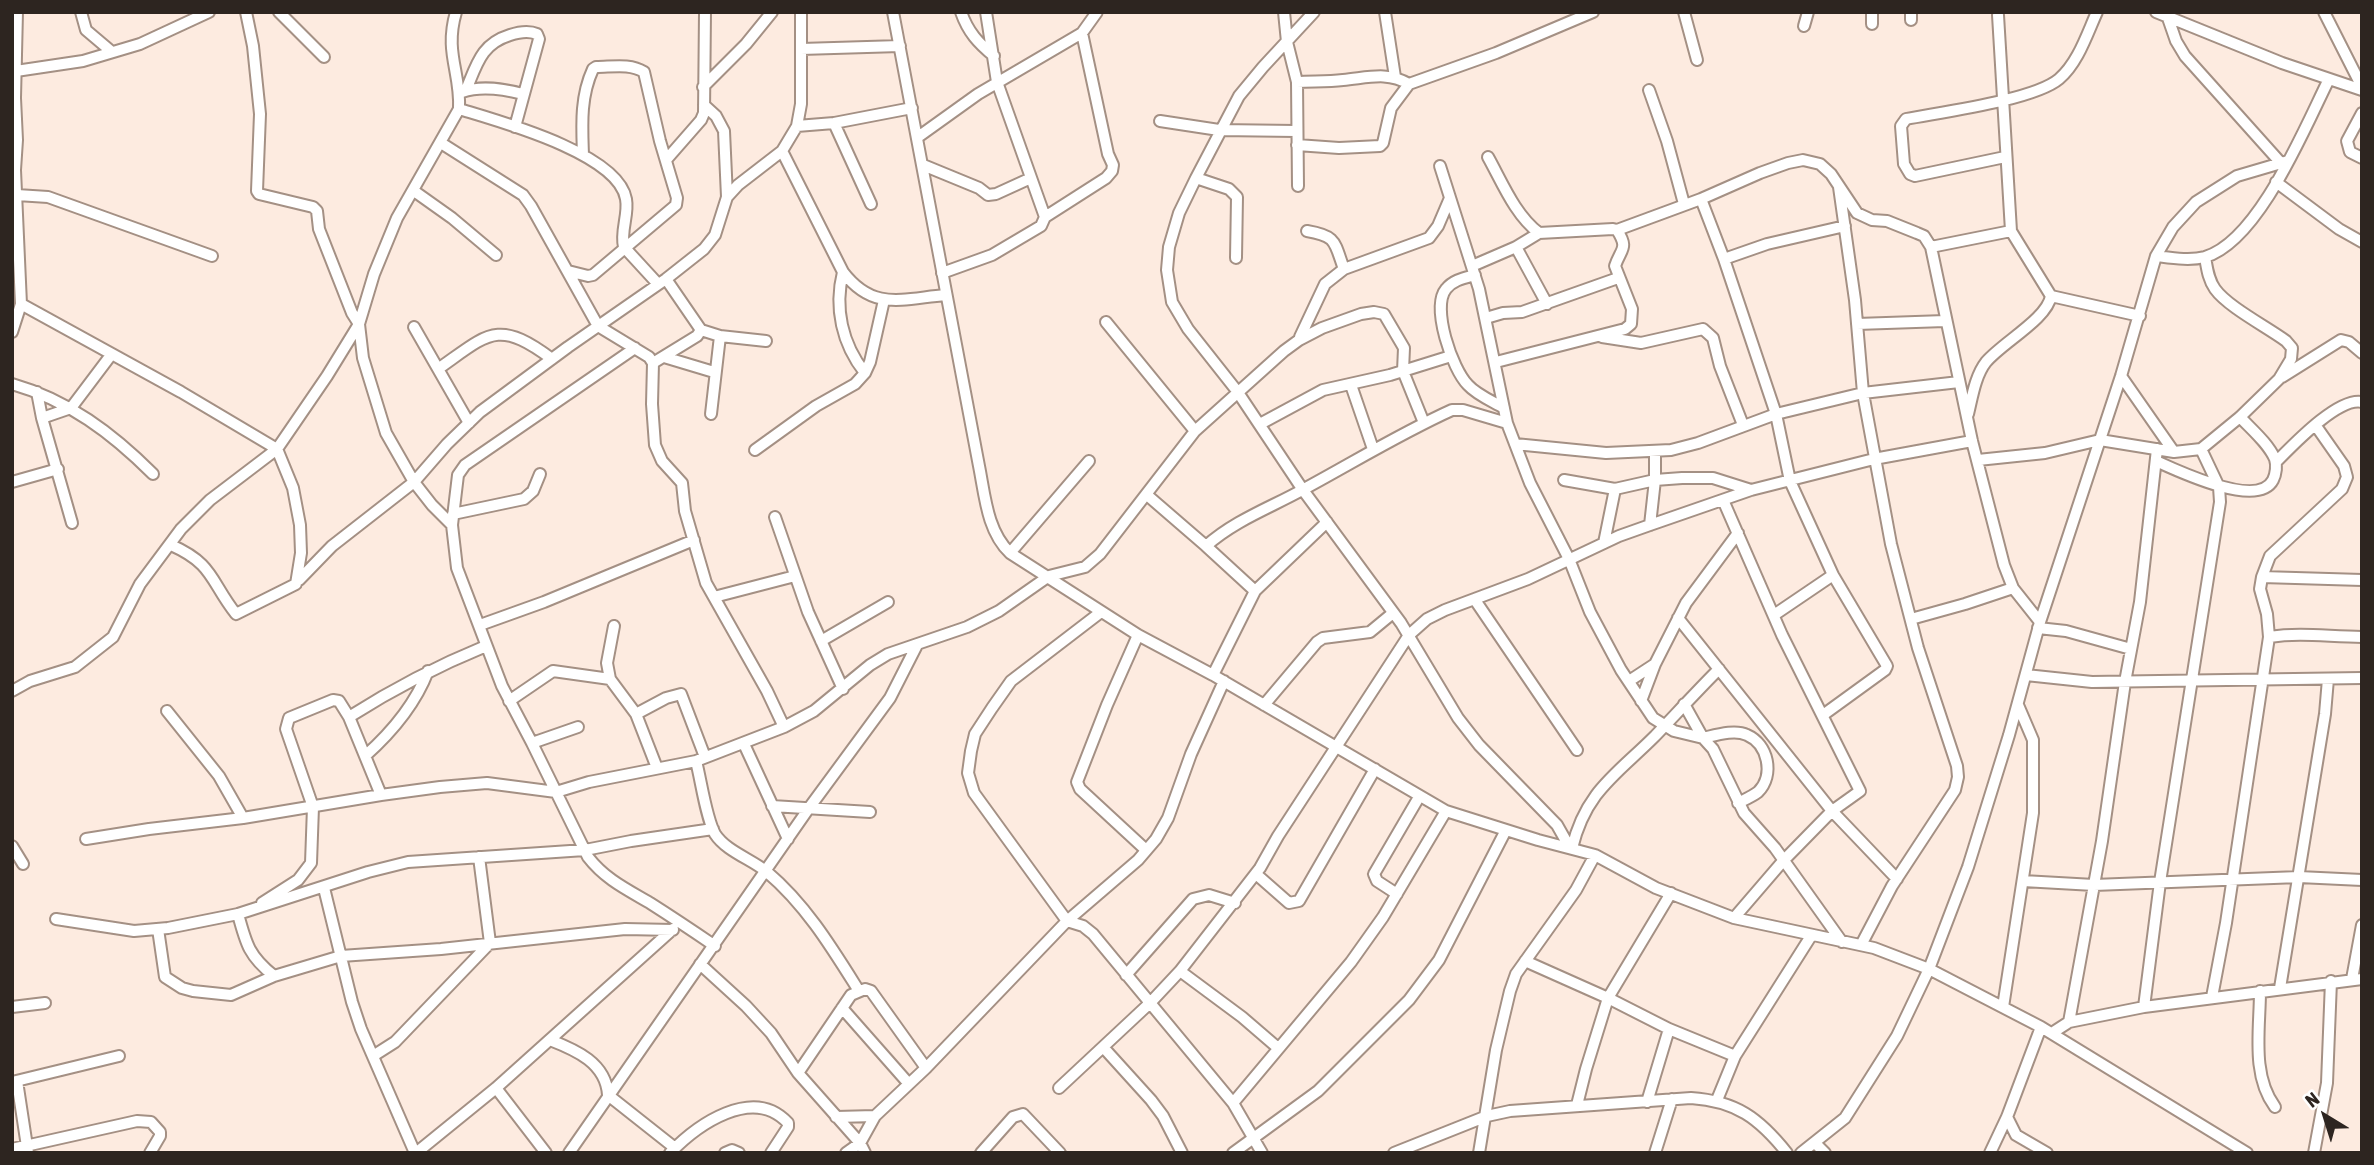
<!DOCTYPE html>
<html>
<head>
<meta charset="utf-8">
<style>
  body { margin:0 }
  #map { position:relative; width:2374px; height:1165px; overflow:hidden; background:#fdebe0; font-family:"Asap Condensed",sans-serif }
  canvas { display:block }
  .frame { position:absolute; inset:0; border:14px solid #2d2520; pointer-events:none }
  .north { position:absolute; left:2290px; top:1081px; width:70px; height:70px; -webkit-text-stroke:5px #fff; paint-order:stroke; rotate:322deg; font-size:19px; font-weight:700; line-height:28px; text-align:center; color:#2d2520 }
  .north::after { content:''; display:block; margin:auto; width:24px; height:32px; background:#2d2520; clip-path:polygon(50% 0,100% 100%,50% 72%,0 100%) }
</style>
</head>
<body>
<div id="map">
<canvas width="2374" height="1165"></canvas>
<div class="frame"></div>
<div class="north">N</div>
</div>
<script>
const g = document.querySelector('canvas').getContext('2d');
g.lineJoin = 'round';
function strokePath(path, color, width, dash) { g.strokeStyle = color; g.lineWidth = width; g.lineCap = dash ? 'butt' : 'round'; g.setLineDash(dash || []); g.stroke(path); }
const minor = new Path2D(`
  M81,12L86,30L112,52
  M246,12L253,46L260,114L257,191L259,194L313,207L317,211L319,229L352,313L359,324L363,358L386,433L414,482L432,505L452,525L457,568L502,686L532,743L588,857C605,879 626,889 650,903C672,917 693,931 715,946
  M279,12L324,57
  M893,12L979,466C985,496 987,531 1010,553L1138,635L1213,675L1446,811L1538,840L1595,855L1656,888L1734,918L1874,948L1929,969L2041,1027L2247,1153
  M961,12C968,32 978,43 994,56
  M986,12L997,82L1045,217
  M1284,12L1287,42L1297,82L1298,186
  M1314,12L1263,67L1239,96L1196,178L1179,213L1169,247L1167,270L1172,302L1188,329L1237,391L1303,490L1401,623L1458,718L1479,745L1557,825L1570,848
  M1385,12L1395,77
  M1684,12L1697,60
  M1911,12V20
  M2156,12L2282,63L2362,90
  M2324,12L2362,87
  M1998,15L2011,231
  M2168,18L2176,41L2185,56L2280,162
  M1872,24V12
  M1804,26L1808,12
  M801,49L900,46
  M16,71L83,61L140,44L209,12
  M1297,82C1312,81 1327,82 1343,80C1367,78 1387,71 1409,84
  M703,87L746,44L772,12
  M466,90C477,64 481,44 510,35C519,32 528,30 537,34L539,39L515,127
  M1649,90L1667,141L1684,204
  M462,92C482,85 504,89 523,94
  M704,105L716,116L724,131L727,197
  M459,109C498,121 618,153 626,199C629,215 620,231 624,247L658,284
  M2362,113L2347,141L2350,152L2362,158
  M1160,121L1219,130L1296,131
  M834,123L871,204
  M797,126L834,123L912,108
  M918,137L978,94L1082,33L1097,12
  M441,143L523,195L531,206L598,326L649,357L653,363L652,404L655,445L662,461L682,483L685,511L706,583L767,691L784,727
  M1297,145L1339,148L1380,146L1383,143L1391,108L1409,84L1496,53L1593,12
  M782,151L843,272C873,311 901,299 945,295
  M1488,157C1502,182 1515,215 1539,233
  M2005,157L1915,176L1910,174L1904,164L1901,126L1906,119C1942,112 2034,100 2059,79C2078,63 2087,34 2097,12
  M666,160L701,120L704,113L705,12
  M923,165L979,188L988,195L996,194L1031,178
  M1440,166L1479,289L1507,423L1530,483L1569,559L1590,612L1621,670L1653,718L1674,731L1703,738L1713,749L1744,813L1775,848L1842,942
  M1196,178L1229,189L1237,197L1236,258
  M2276,182L2339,229L2362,242
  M1839,187L1855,300L1863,393L1891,544L1918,648L1957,766L1958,777L1955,790L1892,886L1861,945
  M414,191L452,218L496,255
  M17,195L48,197L212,256
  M1701,199L1724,259L1776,414L1790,481L1833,575L1887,666L1885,670L1823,715
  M1617,230L1701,199L1760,173L1788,163L1803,160L1820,164L1831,174L1857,213L1872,220L1887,221L1917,233L1924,236L1931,247L1972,441L2004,565L2013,588L2040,622
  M1307,231C1337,236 1334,242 1344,269
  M1516,247L1547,304
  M1931,247L2011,231L2051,296C2047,319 2003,342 1986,362C1975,376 1972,398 1968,414
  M2156,256C2172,258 2190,261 2205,257C2259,241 2305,127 2329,79
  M1724,259L1767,244L1845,226
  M1472,266L1516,247L1539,233L1613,229L1617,230C1629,249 1621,248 1615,266L1632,309L1631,324L1625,329L1496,362
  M568,271L588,276L593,275L676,205L677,198L660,141L644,72C630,63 612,67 596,67L593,69C580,97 582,126 583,155
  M843,272C834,308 842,344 865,373
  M942,273L992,255L1041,226L1045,217L1106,178L1112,171L1113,165L1108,154L1082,33
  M1475,275C1464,278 1453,280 1446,289C1431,307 1452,369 1468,385C1477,395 1492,401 1504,408
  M2051,296L2140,316
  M21,304L181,392L277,449L293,488L300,525L301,553L296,584L236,614C210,581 214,564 171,545
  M1486,318L1503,313L1522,312L1618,278
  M1106,322L1195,431
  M1857,324L1945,321
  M414,327L469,423
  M701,330L720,336L766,341
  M12,332L21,304L15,170L17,140L15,98L17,12
  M1300,337L1325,284L1344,269L1429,238L1438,226L1450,198
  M1602,337L1641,343L1703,329L1713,338L1720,366L1743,425
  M664,357L714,372
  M653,363L697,336L701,330L666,279
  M438,369C488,334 497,318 552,359
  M2121,376L2174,452
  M2282,377L2341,340L2349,342L2362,353
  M12,384C68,400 112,433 153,474
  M1351,385L1373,449
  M37,392L42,418L72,523
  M711,414L720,336
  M42,418L71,408L111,355
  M1260,424L1323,390L1390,375L1451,356
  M1515,444L1606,453L1671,450L1698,443L1776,414L1863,393L1959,382
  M755,450L816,406L855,384L865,373L870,362L884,300
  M1978,460L2045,453L2100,440L2174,452L2201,449L2240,417L2279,379L2291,359L2292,348L2286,341C2267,327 2228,307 2215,289C2208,279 2207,268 2205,257
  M2156,461C2178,471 2258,509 2273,480C2276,474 2277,465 2275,459C2268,443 2251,429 2240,417
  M2276,462C2293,445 2338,397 2362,402
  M1564,480L1615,489L1655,480L1682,478H1713L1751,490
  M12,482L58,469
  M1147,495L1206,546C1235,520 1272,507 1304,489C1354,462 1401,433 1452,410H1463L1507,423
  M1723,500L1782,635L1860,791L1832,811L1783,861L1734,918
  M453,514L524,499L533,491L540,474
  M775,517L808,612L843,689
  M452,525L458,475L465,465L635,348
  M1650,525L1655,480V451
  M1604,543L1615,489
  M1206,546L1255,591L1213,675
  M1010,553L1089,461
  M2262,577L2362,580
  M299,580L332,546L414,482L447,444L480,412L568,347L666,279L704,249L715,235L727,197L738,185L782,151L797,126L801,104V12
  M1255,591L1327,522
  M714,597L795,576
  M1475,600L1577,750
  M1101,612L1011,681L992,708L975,734L971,751L968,773L974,793L1067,921L1083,926L1093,934L1233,1103L1262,1153
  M1774,615L1833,575
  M1678,618L1832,811L1897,879
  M1911,619L1965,604L2013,588
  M480,625L544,602L694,540
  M614,626L607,663L610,679L636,714L657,768
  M2038,628L2066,631L2131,649
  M1138,635L1107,705L1077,782L1080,789L1146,850
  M2269,637C2302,632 2329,637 2362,637
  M821,641L888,602
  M2026,675L2092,682L2362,678
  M1629,681L1655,664
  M12,691L30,681L75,667L113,637L140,584L181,529L210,500L277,449L327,376L359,324L374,274L397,218L459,109C461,72 444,53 456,12
  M509,701L553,671L610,679
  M1641,701L1655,664L1686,603L1738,533
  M1684,704L1703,738C1716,735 1735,729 1747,735C1768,744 1775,775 1758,792C1753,796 1744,800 1738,803
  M1264,705L1317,642L1323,638L1370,632L1393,613
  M167,711L219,776L243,818
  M636,714L666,698L681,694L705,757
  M349,717C393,689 437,666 486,646
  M532,743L578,727
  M744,744L788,839
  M365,756C392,732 415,705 428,671
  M696,761C701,780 706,818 715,834C726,851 751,859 767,872C806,905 832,948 859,991
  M772,806L870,812
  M86,839L149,829L243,818L381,795L440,787L487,783L556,792L589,782L696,761L784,727L814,711L870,665L888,654L967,627L999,611L1049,576L1085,567L1100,554L1195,431L1284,351L1299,340L1322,328L1361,314L1374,312L1384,314L1404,348L1403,371L1424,423
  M12,846L23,864
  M1572,848C1586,791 1616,775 1655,736C1676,714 1697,691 1719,669
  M1256,874L1289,903L1299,901L1375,769
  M2023,881L2094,885L2299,877L2362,880
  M324,888L352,1002L361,1029L415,1153
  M1397,894L1377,881L1374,874L1419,797
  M262,903L298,880L311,863L313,807L286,729L289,718L333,700L339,701L349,717L381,795
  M238,914C246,944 249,956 274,976
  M56,919L134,931L168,928L238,914L368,872L408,862L585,850L631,841L713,829
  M158,929L165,977L182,988L193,991L231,995L274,976L341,956L441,949L625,929L673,930
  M1525,961L1608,998L1669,1029L1735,1056
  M700,964L746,1006L771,1033L798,1073L860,1143L865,1153
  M1180,971L1242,1017L1278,1048
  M1126,975L1193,899L1209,895L1235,903
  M2352,979L2362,925
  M2280,988L2325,714L2328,679
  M2260,991C2260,1029 2251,1075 2275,1107
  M2212,997L2226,923L2269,637L2267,614L2260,589L2262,577L2270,556L2342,489L2347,477L2344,466L2316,426
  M12,1007L45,1003
  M2003,1007L2033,813V740L2018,705
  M2144,1007L2160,882L2220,502L2219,487L2201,449
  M842,1008L909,1084
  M2069,1022L2102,841L2125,682L2140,602L2157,449
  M2052,1033L2069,1022L2144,1007L2362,979
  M550,1040C576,1050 606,1063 608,1095L675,1148
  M1103,1047L1151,1100L1163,1116L1182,1153
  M373,1056L395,1042L490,943L479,857
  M798,1073L851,995L865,989L871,991L926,1068
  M17,1081L28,1153
  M12,1082L119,1056
  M496,1088L546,1153
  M1059,1088L1150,1003L1180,971L1260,868L1278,836L1409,635L1427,619L1445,610L1528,579L1619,536L1650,525L1751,490L1874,459L1972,441
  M1717,1100L1735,1056L1811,936
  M1647,1102L1669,1029
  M1233,1103L1351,962L1383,917L1446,811
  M1577,1105L1586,1069L1608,998L1671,893
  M836,1117L875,1116
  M2007,1117L2016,1135L2047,1153
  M1815,1143L1825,1153
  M12,1149L137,1121L151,1122L160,1132V1136L150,1153
  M416,1153L496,1088L673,929
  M569,1153L809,808L890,698L917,645
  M670,1153C697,1125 753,1085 788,1123V1127L771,1153
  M725,1153L732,1150L739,1153
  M846,1153L860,1143L875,1116L926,1068L1067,921L1138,860L1156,839L1168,818L1191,754L1224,681
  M981,1153L1013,1117L1023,1114L1060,1153
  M1233,1153L1318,1091L1409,1000L1439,960L1506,830
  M1394,1153L1487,1116L1510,1111L1691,1098C1736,1101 1759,1118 1787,1153
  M1479,1153L1496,1050L1510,991L1516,974L1576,890L1595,855
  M1655,1153L1672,1099
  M1801,1153L1845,1118L1897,1036L1929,969L1968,867L2009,735L2040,622L2121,376L2156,256L2173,227L2196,202L2237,176L2288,161
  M1990,1153L2007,1117L2041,1027
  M2314,1153L2327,1083L2331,981`);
strokePath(minor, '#a49084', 14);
strokePath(minor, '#fff', 10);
</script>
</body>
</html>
